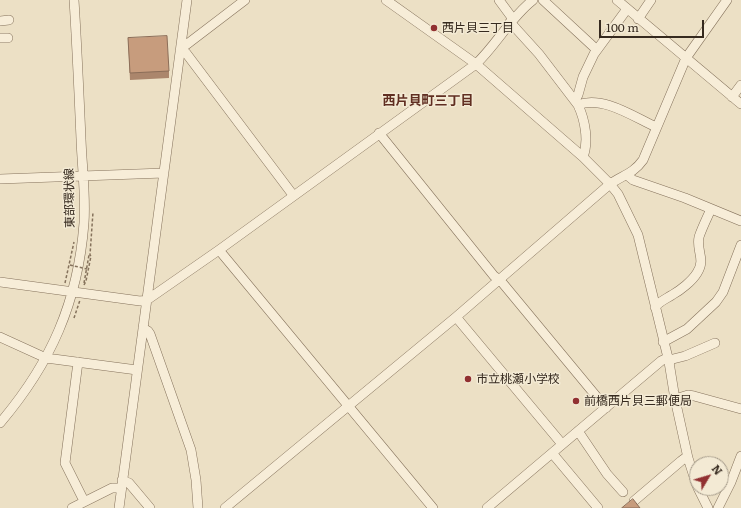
<!DOCTYPE html>
<html>
<head>
<meta charset="utf-8">
<style>
  body { margin:0 }
  #map { position:relative; width:741px; height:508px; overflow:hidden; background:#ece0c5; font-family:Literata,serif }
  canvas { display:block }
  .north { position:absolute; left:689px; top:456px; width:40px; height:40px; box-sizing:border-box; background:#f3ead4; border:1px solid #a79d8c; border-radius:50%; rotate:52deg; font-size:11px; font-weight:700; line-height:16px; text-align:center; color:#362a1f }
  .north::after { content:''; display:block; margin:auto; width:14px; height:18px; background:#913031; clip-path:polygon(50% 0,100% 100%,50% 72%,0 100%) }
  .scale { position:absolute; left:599px; top:20px; width:105px; height:18px; box-sizing:border-box; border:2px solid #362a1f; border-top:0; padding-left:5px; font-size:12px; line-height:14px; white-space:nowrap; color:#362a1f; -webkit-text-stroke:3px #f3ead4; paint-order:stroke }
</style>
</head>
<body>
<div id="map">
<canvas width="741" height="508"></canvas>
<div class="north">N</div>
<div class="scale">100 m</div>
</div>
<script>
const g = document.querySelector('canvas').getContext('2d');
g.lineJoin = 'round';
function strokePath(path, color, width, dash) { g.strokeStyle = color; g.lineWidth = width; g.lineCap = dash ? 'butt' : 'round'; g.setLineDash(dash || []); g.stroke(path); }
function fillPath(path, color) { g.fillStyle = color; g.fill(path, 'evenodd'); }
function drawText(font, color, halo, rows, align = 'center') {
  g.font = font + ' Literata,"Noto Sans JP",serif'; g.lineWidth = 3; g.setLineDash([]); g.textBaseline = 'middle'; g.strokeStyle = halo; g.fillStyle = color; for (const [text, x, y, turn = 0] of rows) {
    g.save(); g.translate(x, y); g.rotate((+turn || 0) * Math.PI / 180); g.textAlign = isNaN(turn) ? turn : align; if (halo) g.strokeText(text, 0, 0); g.fillText(text, 0, 0); g.restore();
  }
}
const path = new Path2D(`
  M65,283L74,242
  M84,283L89,255
  M84,285L86,281L91,256L90,255L93,212
  M74,318L80,300`);
const minor = new Path2D(`
  M386,0L476,64L583,157L610,184L618,194L638,235L669,362L675,399L688,458L697,486
  M499,0L513,19
  M543,0L597,50
  M617,0L741,104
  M638,19L651,0
  M0,21L9,20
  M510,22L539,54L578,105C585,120 589,141 583,157
  M0,38H8
  M181,46L186,45L245,0
  M180,51L186,53L293,195
  M732,97L741,85
  M575,100L578,95L583,77L594,54L627,9
  M578,105C602,95 634,117 656,127
  M379,133L494,276L500,280L606,408
  M627,175L633,180L685,198L741,221
  M0,179L164,173
  M219,250L433,508
  M0,282L140,301L147,300L219,250L476,64C497,44 510,18 533,0
  M655,307C660,301 666,299 672,295C681,290 692,281 697,273C706,259 696,251 699,237C702,228 707,218 711,209
  M456,317L562,444
  M143,328L148,331L150,334L191,450L196,480L198,508
  M0,337L46,358L137,370
  M663,342L687,329L716,302L723,292L741,245
  M78,362L65,463L84,501
  M675,399L688,395L694,396L741,409
  M0,423C51,363 78,302 84,223C86,196 82,167 81,139C79,93 77,46 74,0
  M578,431L607,474L623,492
  M552,453L598,508
  M122,480L129,483L150,508
  M698,488L708,508
  M634,501L681,461L685,458H688
  M72,508L112,488H121
  M119,508L187,0
  M225,508L456,317L610,184C623,175 633,174 643,160L686,58L727,0
  M487,508L661,361L665,359L669,362L673,359L685,356L715,343
  M718,508L731,482L741,456`);
const pathBridge = new Path2D(`
  M70,265L87,269`);
const wall = new Path2D(`
  M128,38L169,71V78L130,80Z`);
const building = new Path2D(`
  M167,36L169,71L130,73L128,38Z
  M633,499L640,508H622Z`);
const markers = [
  [434,28,4,"#913031"],
  [468,379,4,"#913031"],
  [576,401,4,"#913031"]
];
const poiNames = [
  ["西片貝三丁目",442,28],
  ["市立桃瀬小学校",476,379],
  ["前橋西片貝三郵便局",584,401]
];
const streetNames = [
  ["東部環状線",70,198,-91]
];
const neighbourhoodNames = [
  ["西片貝町三丁目",428,101]
];
strokePath(minor, '#85725c', 10);
strokePath(path, '#85725c', 1.5, [3, 2]);
strokePath(minor, '#f7edd8', 9);
strokePath(pathBridge, '#85725c', 1.5, [3, 2]);
fillPath(wall, '#ab866c');
fillPath(building, '#c79c7d');
strokePath(building, '#8b6d58', 1);
for (const [x, y, r, color] of markers) { const dot = new Path2D(); dot.arc(x, y, r, 0, 2 * Math.PI); g.fillStyle = color; g.fill(dot); strokePath(dot, '#f3ead4', 1.5); }
drawText('12px', '#362a1f', '#f3ead4', poiNames, 'left');
drawText('12px', '#362a1f', '#f3ead4', streetNames);
drawText('bold 13px', '#602e21', '#f3ead4', neighbourhoodNames);
</script>
</body>
</html>
